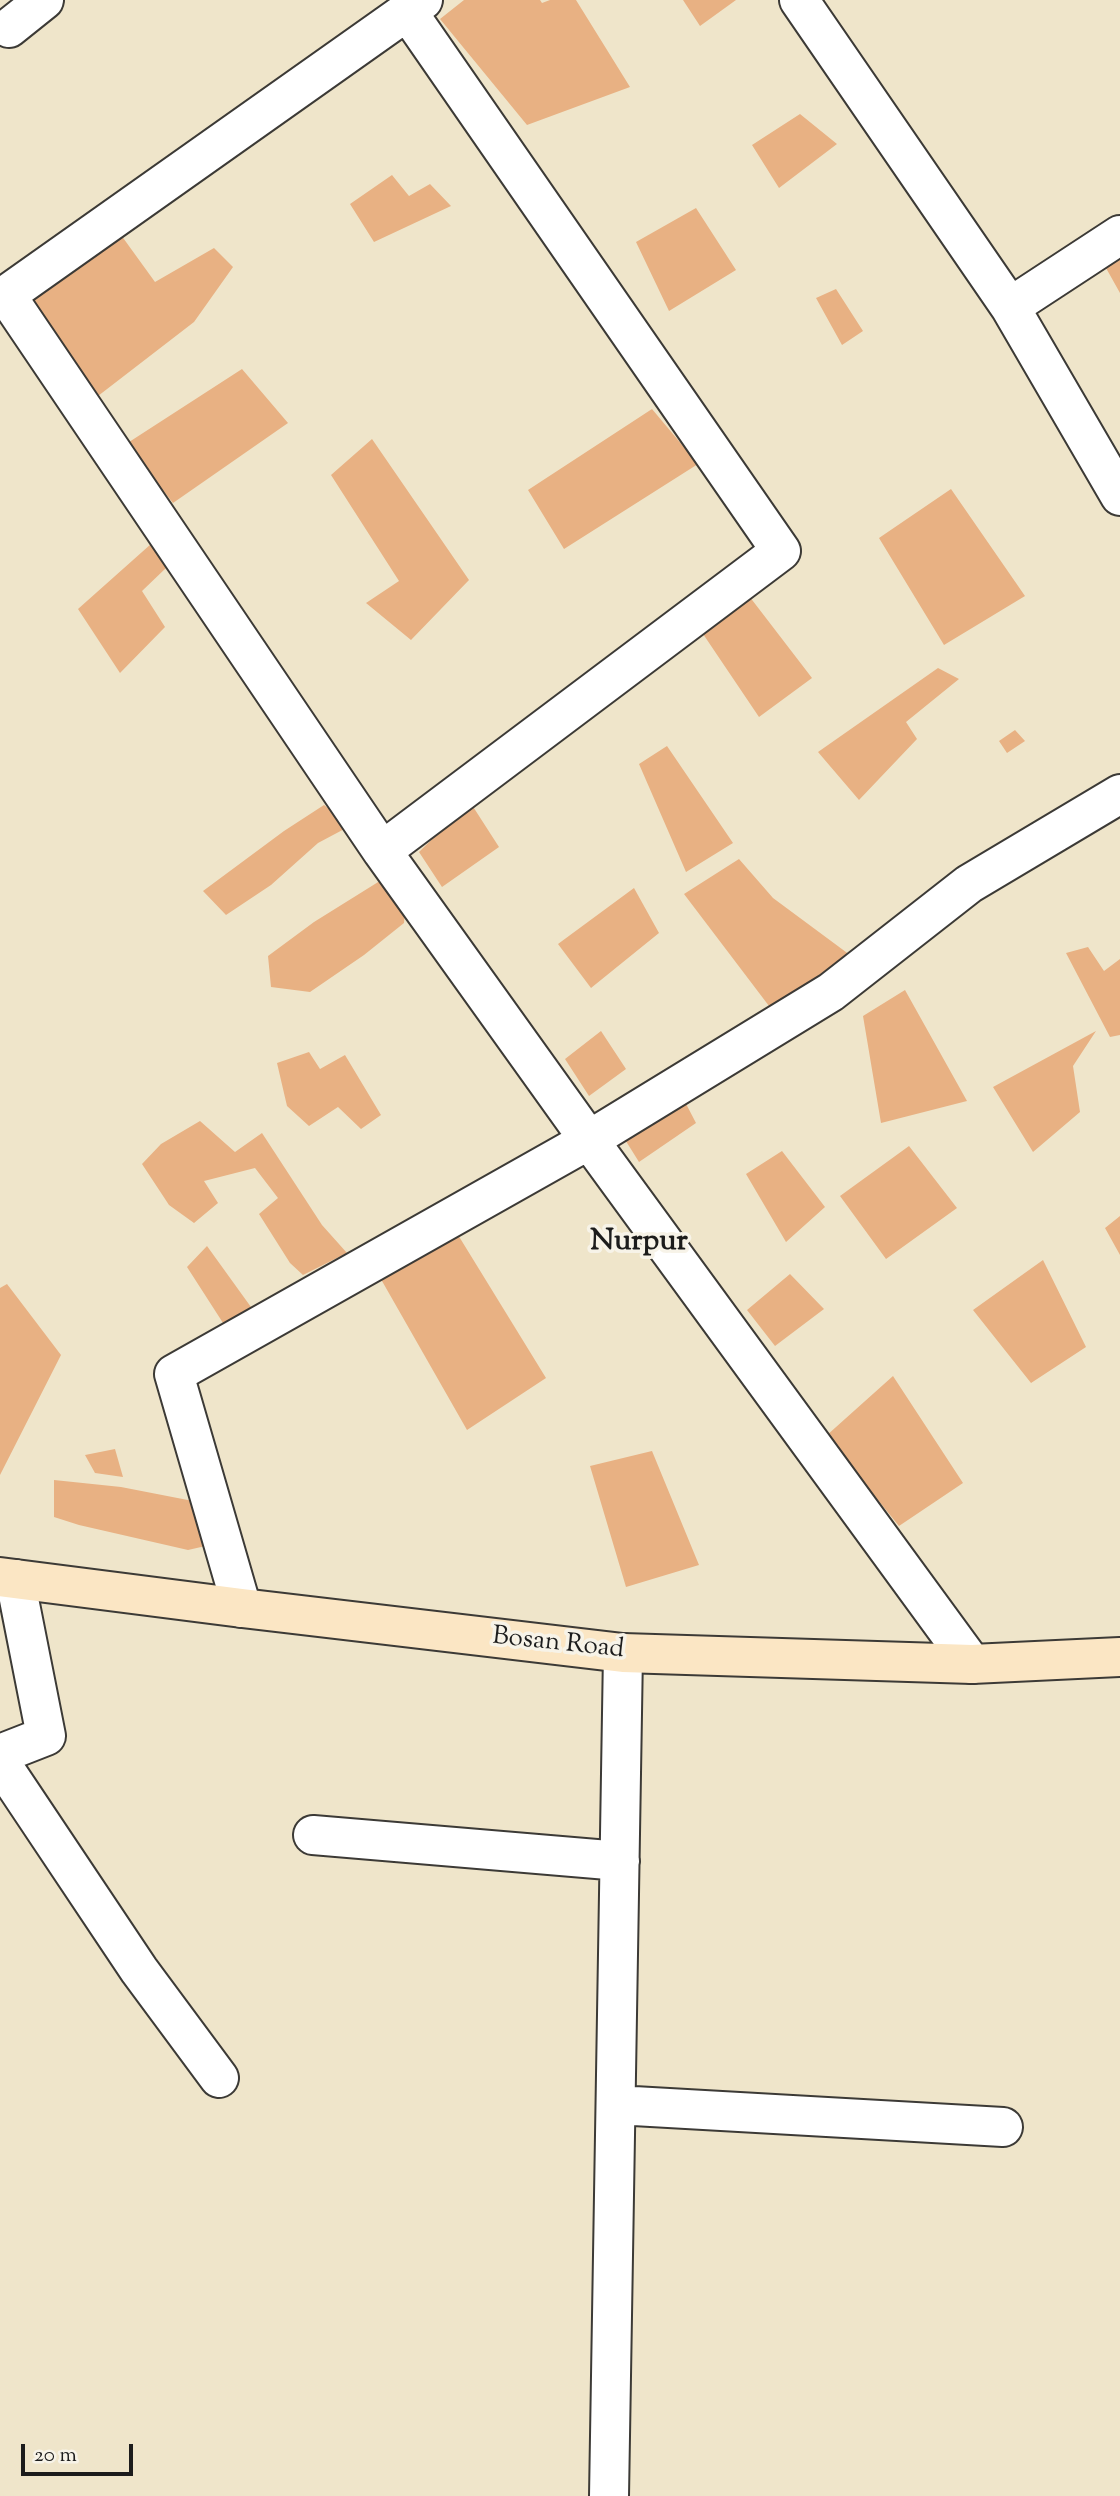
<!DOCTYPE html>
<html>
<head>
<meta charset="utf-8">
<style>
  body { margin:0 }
  #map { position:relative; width:1120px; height:2496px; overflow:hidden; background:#efe5ca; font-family:"Sorts Mill Goudy",serif }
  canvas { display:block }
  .scale { position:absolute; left:21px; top:2444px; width:112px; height:32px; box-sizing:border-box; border:4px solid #1c1c1c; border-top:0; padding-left:9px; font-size:21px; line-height:24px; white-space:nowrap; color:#1c1c1c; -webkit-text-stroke:5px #f7f3e8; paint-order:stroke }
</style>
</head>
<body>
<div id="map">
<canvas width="1120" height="2496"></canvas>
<div class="scale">20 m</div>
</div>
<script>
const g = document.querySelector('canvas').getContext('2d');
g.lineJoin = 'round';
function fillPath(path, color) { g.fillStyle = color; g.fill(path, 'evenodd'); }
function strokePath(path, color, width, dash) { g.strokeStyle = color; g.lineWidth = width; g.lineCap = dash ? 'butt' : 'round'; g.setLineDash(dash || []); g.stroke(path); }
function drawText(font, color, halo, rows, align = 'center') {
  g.font = font + ' "Sorts Mill Goudy",serif'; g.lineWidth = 7; g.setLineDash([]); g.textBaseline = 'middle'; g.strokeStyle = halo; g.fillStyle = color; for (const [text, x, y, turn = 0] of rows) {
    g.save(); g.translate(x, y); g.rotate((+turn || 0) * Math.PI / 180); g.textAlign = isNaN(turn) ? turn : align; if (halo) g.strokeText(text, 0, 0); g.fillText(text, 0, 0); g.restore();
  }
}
const building = new Path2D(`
  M464,0H540L542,3L550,0H576L630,87L527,125L440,19Z
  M683,0H736L700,26Z
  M800,114L837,144L779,188L752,145Z
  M392,175L409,196L430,184L451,206L374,242L350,204Z
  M696,208L736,270L669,311L636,242Z
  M121,235L155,282L214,248L233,267L194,322L98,396L31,302Z
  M1120,259V293L1106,268Z
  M836,289L863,331L842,345L816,298Z
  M242,369L288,423L173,503L126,444Z
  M652,409L698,464L564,549L528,490Z
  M372,439L469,580L411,640L366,603L399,581L331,475Z
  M951,489L1025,596L944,645L879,538Z
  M151,544L166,568L142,591L165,627L120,673L78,609Z
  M746,592L812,678L759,717L699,628Z
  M938,668L959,679L906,722L917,739L859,800L818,752Z
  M1015,730L1025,741L1007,753L999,741Z
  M667,746L733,843L686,872L639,764Z
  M470,802L499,847L442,887L419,852Z
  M324,805L350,826L318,843L271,885L226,915L203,891L284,831Z
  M739,859L773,898L854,958L769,1006L684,894Z
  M383,879L407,885L404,923L364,955L310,992L271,987L268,956L314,922Z
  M634,888L659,933L591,988L558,944Z
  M1088,947L1104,971L1120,959V1035L1110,1037L1066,953Z
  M905,990L967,1101L881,1123L863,1016Z
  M601,1031L626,1069L589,1096L565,1059Z
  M1096,1031L1073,1066L1080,1112L1033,1152L993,1087Z
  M309,1052L320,1069L345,1055L381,1115L361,1129L338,1107L309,1126L287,1106L277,1063Z
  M684,1100L696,1123L639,1162L624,1138Z
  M200,1121L235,1152L262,1133L322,1225L347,1253L303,1275L290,1263L259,1214L278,1198L255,1168L204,1181L218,1203L194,1223L169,1205L142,1164L161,1144Z
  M909,1146L957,1208L886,1259L840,1196Z
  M782,1151L825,1207L786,1242L746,1174Z
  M1120,1216V1255L1105,1228Z
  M455,1230L546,1378L467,1430L378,1274Z
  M207,1246L256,1314L234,1340L187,1267Z
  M1043,1260L1086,1347L1031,1383L973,1310Z
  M790,1274L824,1309L775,1346L747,1310Z
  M7,1284L61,1355L0,1475V1288Z
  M893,1376L963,1483L899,1526L826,1436Z
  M115,1449L123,1477L95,1473L85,1455Z
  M652,1451L699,1565L626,1587L590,1466Z
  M54,1480L121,1487L198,1502L223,1542L188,1550L79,1525L54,1517Z`);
const minor = new Path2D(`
  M423,0L6,295L382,851L589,1140L972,1664
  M799,0L1010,307L1120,496
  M9,28L44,0
  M1010,307L1120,235
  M382,851L781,551L407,11
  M242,1608L174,1374L589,1140L831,992L969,884L1120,794
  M0,1754L46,1736L15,1579
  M0,1762L139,1970L219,2078
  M313,1835L620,1861
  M616,2105L1003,2127
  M609,2496L623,1653`);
const secondary = new Path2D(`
  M0,1577L242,1608L623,1653L972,1664L1120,1657`);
const streetNames = [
  ["Bosan Road",558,1645,6]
];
const quarterNames = [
  ["Nurpur",639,1244]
];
fillPath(building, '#e8b183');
strokePath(minor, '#3c3a36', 42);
strokePath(secondary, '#3c3a36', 42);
strokePath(minor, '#fff', 38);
strokePath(secondary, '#fbe6c4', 38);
drawText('26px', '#1c1c1c', '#f7f3e8', streetNames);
drawText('bold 30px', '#1c1c1c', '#f7f3e8', quarterNames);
</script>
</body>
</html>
